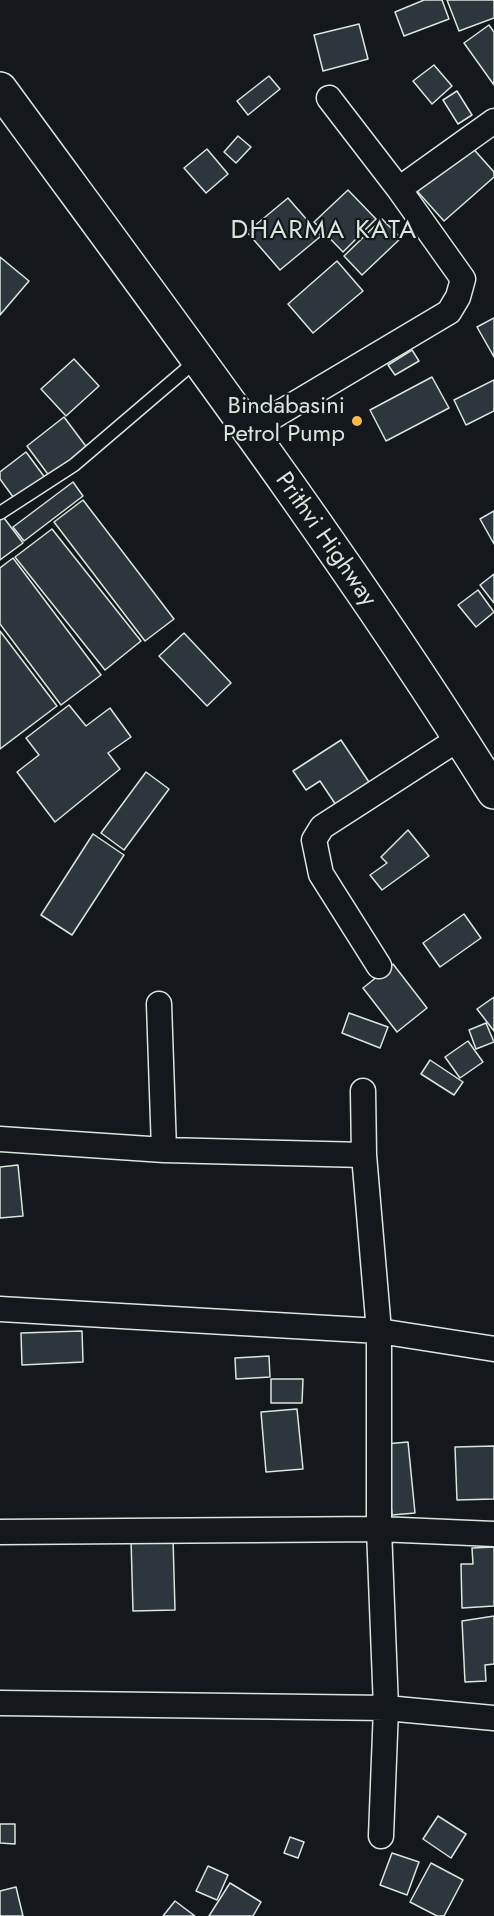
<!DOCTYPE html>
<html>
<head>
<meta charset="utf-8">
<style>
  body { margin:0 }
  canvas { display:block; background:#14181c }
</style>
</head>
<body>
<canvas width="494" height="1916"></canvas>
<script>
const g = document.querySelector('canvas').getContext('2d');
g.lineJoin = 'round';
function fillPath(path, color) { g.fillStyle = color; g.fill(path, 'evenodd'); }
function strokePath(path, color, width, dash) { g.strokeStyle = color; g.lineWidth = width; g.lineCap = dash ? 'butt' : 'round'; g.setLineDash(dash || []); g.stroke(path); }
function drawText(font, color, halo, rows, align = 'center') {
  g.font = font + ' Jost,sans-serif'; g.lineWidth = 4.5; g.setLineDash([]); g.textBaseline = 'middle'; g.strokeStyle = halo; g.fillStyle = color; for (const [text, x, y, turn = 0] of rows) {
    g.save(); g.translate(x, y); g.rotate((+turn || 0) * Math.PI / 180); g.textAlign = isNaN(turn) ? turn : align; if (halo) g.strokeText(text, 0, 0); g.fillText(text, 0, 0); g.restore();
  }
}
const building = new Path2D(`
  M424,0H442L449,19L404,36L395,12Z
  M447,0H494V18L459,31Z
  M359,24L368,59L323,71L314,35Z
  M489,25L494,32V85L464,43Z
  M434,65L452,86L432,104L413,81Z
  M269,76L280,89L248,115L237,101Z
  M457,91L472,115L458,124L443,100Z
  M238,136L251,147L236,163L224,152Z
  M469,144L494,172V177L444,221L417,191Z
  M207,149L228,174L206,193L184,168Z
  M348,190L376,219L343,252L314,222Z
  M288,198L321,236L280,270L247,232Z
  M382,219L401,238L362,275L344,256Z
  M0,257L29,281L0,315Z
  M337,261L363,291L313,333L288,304Z
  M494,318V357L477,327Z
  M412,350L419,361L395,375L388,365Z
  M74,359L99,386L66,416L41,389Z
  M432,377L449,408L386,441L370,410Z
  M494,380V411L466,425L454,400Z
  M64,417L88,449L50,477L27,446Z
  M26,452L46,479L16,501L0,479V472Z
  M73,482L83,496L24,541L13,527Z
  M83,500L174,619L145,641L54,522Z
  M494,511V544L480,519Z
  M1,514L23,543L0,560V515Z
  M52,529L141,641L105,670L15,557Z
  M13,558L101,675L61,705L0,624V568Z
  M494,574V603L480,585Z
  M478,590L494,612L476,627L458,605Z
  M0,631L57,706L0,749Z
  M184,633L231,683L207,706L159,656Z
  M69,705L86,726L110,708L131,737L108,753L120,769L55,822L17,772L39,755L26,738Z
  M341,740L369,782L336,805L320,781L306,790L293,771Z
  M146,772L169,789L124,850L101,833Z
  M408,830L429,856L382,890L370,875L387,863L381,857Z
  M93,834L124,855L72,935L41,915Z
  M464,914L481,938L440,967L423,943Z
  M393,964L427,1008L397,1032L363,988Z
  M494,997V1031L477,1009Z
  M349,1013L388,1027L380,1048L342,1033Z
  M486,1023L494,1042L476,1049L469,1030Z
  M468,1041L483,1062L460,1078L445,1057Z
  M430,1060L463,1082L454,1095L421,1074Z
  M18,1165L23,1216L0,1218V1167Z
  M82,1331L83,1362L22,1365L21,1333Z
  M269,1356L270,1377L236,1379L235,1358Z
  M271,1379H303L302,1403H271Z
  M297,1409L303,1469L266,1472L261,1412Z
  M408,1442L415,1513L392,1515L385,1444Z
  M494,1446V1499L457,1500L455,1447Z
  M173,1538L175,1610L133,1611L131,1539Z
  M494,1547V1606L462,1608L461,1564H473L472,1548Z
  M494,1616V1664L485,1665L486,1681L465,1682L462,1621Z
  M438,1816L466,1834L451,1858L423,1839Z
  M0,1824H15V1844L0,1843Z
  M290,1837L304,1842L298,1858L284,1853Z
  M392,1853L419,1862L407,1895L380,1885Z
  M431,1863L463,1880L444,1916H437L410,1902Z
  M208,1866L228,1875L217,1900L196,1891Z
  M230,1883L261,1902L253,1916H209Z
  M16,1887L23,1916H0V1891Z
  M175,1901L195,1916H163Z`);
const service = new Path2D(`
  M0,513L74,465L197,360`);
const minor = new Path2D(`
  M399,189L494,121
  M249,431L449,312L458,297L463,279L399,189L329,98
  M379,966L321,874L314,840L322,827L460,738
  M159,1004L164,1150
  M363,1091L364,1155L379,1331V1529L386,1708L381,1836
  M0,1139L164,1150L364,1155
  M0,1309L379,1331L494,1349
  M0,1532L379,1529L494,1534
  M0,1703L386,1708L494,1718`);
const trunk = new Path2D(`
  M0,89C169,320 342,549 494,792`);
const markers = [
  [357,421,6,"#ffb74d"]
];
const poiNames = [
  ["Bindabasini",345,407],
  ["Petrol Pump",345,435]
];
const streetNames = [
  ["Prithvi Highway",325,540,55]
];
const neighbourhoodNames = [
  ["DHARMA KATA",324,232]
];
fillPath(building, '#2c363c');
strokePath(building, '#d8e6dc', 1.5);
strokePath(service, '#d8e6dc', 15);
strokePath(minor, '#d8e6dc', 27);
strokePath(trunk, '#d8e6dc', 36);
strokePath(service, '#14181c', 12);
strokePath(minor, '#14181c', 24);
strokePath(trunk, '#14181c', 33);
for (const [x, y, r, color] of markers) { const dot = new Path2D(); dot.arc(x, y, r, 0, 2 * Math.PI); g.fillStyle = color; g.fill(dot); strokePath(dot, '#14181c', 2); }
drawText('24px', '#d8e6dc', '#14181c', poiNames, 'right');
drawText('24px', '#d8e6dc', '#14181c', streetNames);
g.letterSpacing = '1.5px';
drawText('26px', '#d8e6dc', '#14181c', neighbourhoodNames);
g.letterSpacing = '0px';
</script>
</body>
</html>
